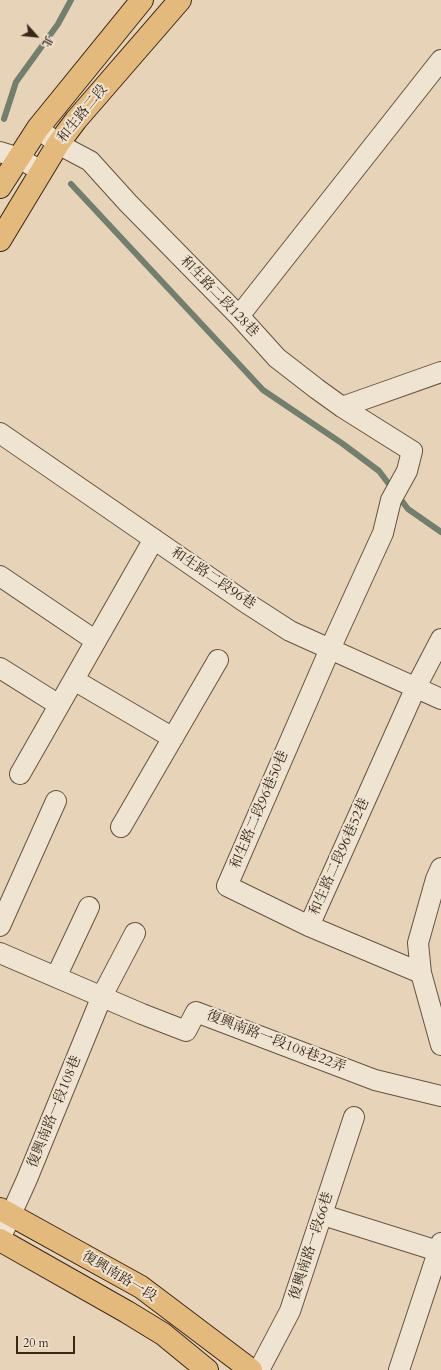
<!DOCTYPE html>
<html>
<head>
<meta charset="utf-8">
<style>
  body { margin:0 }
  #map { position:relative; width:441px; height:1370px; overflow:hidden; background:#e7d4b8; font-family:Cardo,"Noto Serif TC",serif }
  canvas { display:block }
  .north { position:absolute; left:16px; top:16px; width:40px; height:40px; -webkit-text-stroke:3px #efe3d1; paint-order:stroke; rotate:117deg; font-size:11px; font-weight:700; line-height:16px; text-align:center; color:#392818 }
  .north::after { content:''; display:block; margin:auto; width:14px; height:18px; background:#392818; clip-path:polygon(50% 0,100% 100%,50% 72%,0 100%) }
  .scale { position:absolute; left:16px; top:1336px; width:59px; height:18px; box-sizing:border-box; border:2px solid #392818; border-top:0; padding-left:5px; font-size:12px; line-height:14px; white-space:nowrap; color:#392818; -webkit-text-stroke:3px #efe3d1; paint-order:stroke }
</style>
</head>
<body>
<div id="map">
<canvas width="441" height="1370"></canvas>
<div class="north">北</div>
<div class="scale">20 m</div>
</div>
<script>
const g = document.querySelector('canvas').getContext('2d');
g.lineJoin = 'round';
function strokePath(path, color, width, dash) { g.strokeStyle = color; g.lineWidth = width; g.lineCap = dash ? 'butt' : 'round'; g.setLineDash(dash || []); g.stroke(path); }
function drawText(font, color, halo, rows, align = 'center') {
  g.font = font + ' Cardo,"Noto Serif TC",serif'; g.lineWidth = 4; g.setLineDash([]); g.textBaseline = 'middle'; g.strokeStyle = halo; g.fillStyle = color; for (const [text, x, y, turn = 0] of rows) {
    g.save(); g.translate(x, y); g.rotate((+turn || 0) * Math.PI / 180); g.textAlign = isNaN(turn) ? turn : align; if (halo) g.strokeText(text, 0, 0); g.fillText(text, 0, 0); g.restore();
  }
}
const stream = new Path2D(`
  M4,119L16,82L58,24L71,0
  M71,184L263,390L343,444L379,471L408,509L441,532`);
const minor = new Path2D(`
  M38,128L58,144L90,161L128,203L239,316L277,358L317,389L342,407L412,451L407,471L391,500L383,533L330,649L227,886L309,926L421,973
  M0,152L19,158L41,171
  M239,316L441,60
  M342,407L441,372
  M0,433L245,602L290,631L441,699
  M0,576L96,641
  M0,668L59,705
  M74,680L173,738
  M20,774L154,539
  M121,827L218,660
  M441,868L436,879L418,943L421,973L441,1045
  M0,926L56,801
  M309,926L416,687L441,639
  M0,953L142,1014L186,1031L196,1012L375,1080L441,1096
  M56,977L89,907
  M323,1215L441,1252
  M0,1239L27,1179L102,996L135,933
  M259,1370L290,1311L354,1117
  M399,1370L441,1243`);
const major = new Path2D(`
  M0,187L38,128L142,0
  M0,240L58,144L76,120L180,0
  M0,1209L141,1287L251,1370
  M0,1240L127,1312L163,1334L207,1370`);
const streetNames = [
  ["和生路二段",83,114,-51],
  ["和生路二段128巷",219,297,46],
  ["和生路二段96巷",213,579,34],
  ["和生路二段96巷50巷",260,810,-67],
  ["和生路二段96巷52巷",340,857,-66],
  ["復興南路一段108巷22弄",276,1042,21],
  ["復興南路一段108巷",55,1112,-68],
  ["復興南路一段66巷",312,1246,-72],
  ["復興南路一段",119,1277,31]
];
strokePath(stream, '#727f6e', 6);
strokePath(minor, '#645340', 22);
strokePath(major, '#392818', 24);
strokePath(minor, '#efe3d1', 20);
strokePath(major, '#e4ba7c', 22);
drawText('14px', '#392818', '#efe3d1', streetNames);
</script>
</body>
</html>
